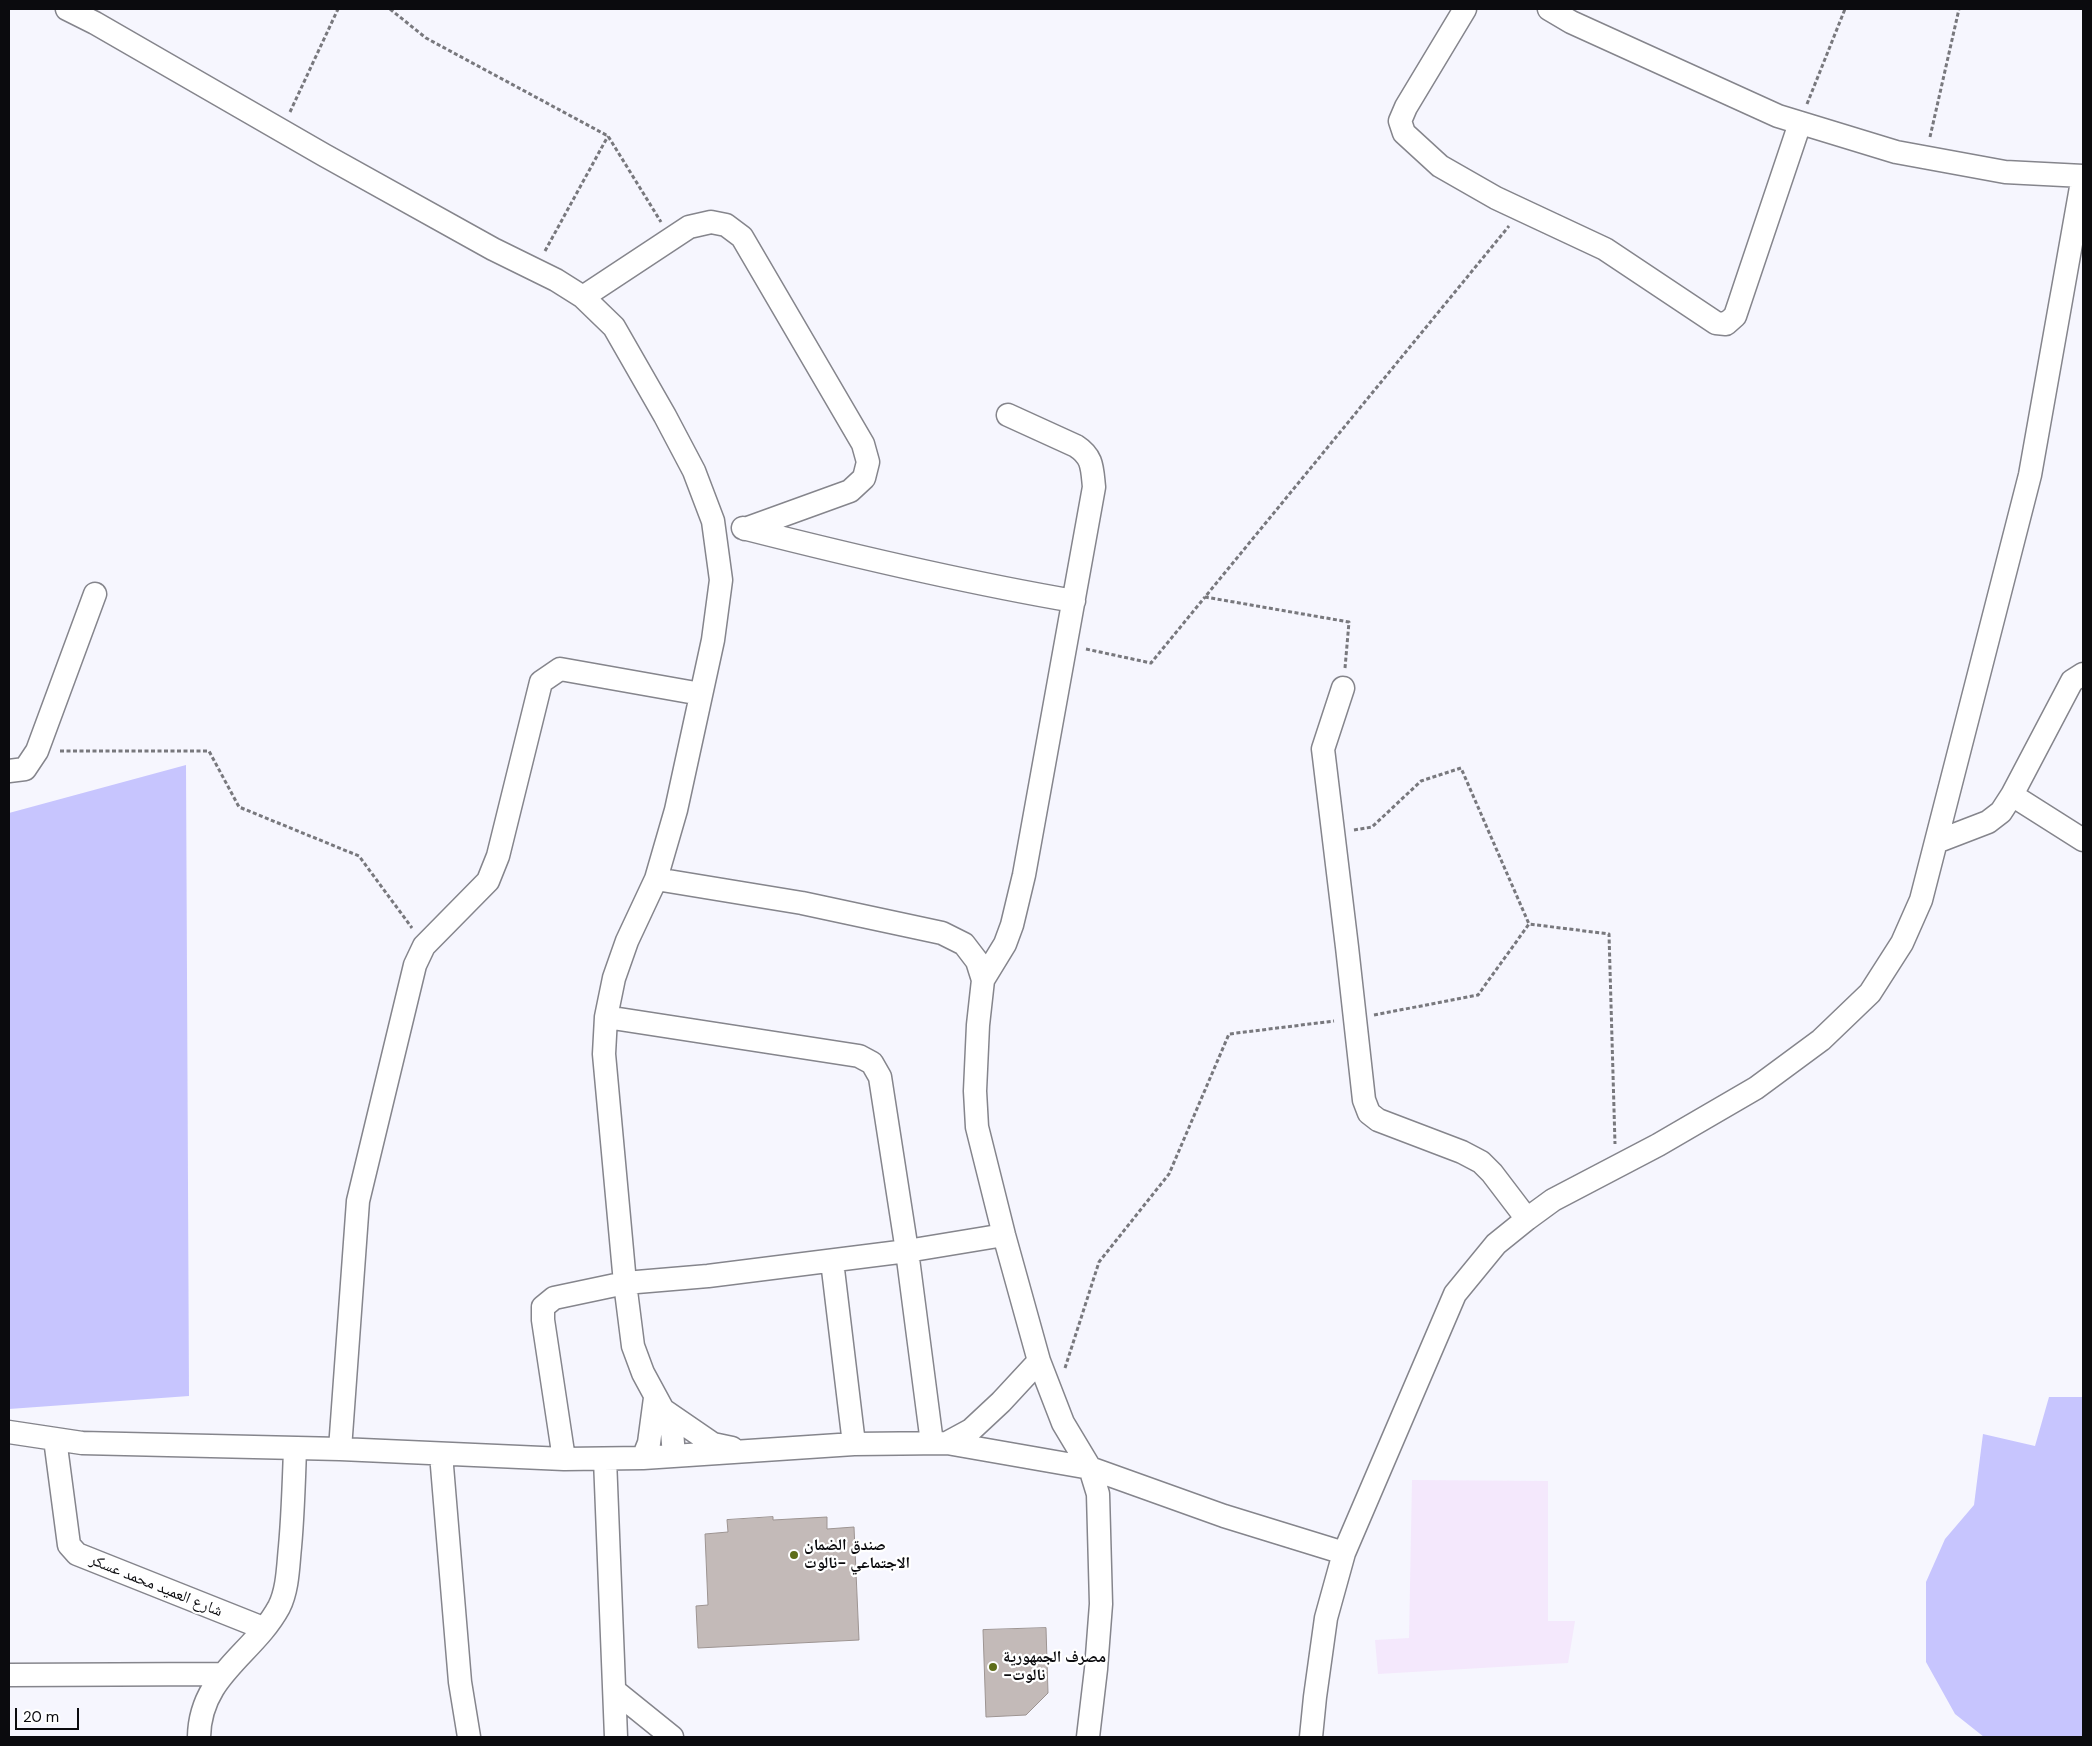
<!DOCTYPE html>
<html>
<head>
<meta charset="utf-8">
<style>
  body { margin:0 }
  #map { position:relative; width:2092px; height:1746px; overflow:hidden; background:#f6f6fe; font-family:"DM Sans",sans-serif }
  canvas { display:block }
  .frame { position:absolute; inset:0; border:10px solid #0b0b0e; pointer-events:none }
  .scale { position:absolute; left:15px; top:1708px; width:64px; height:22px; box-sizing:border-box; border:2px solid #0b0b0e; border-top:0; padding-left:6px; font-size:15px; line-height:18px; white-space:nowrap; color:#0b0b0e; -webkit-text-stroke:4px #fff; paint-order:stroke }
</style>
</head>
<body>
<div id="map">
<canvas width="2092" height="1746"></canvas>
<div class="frame"></div>
<div class="scale">20 m</div>
</div>
<script>
const g = document.querySelector('canvas').getContext('2d');
g.lineJoin = 'round';
function fillPath(path, color) { g.fillStyle = color; g.fill(path, 'evenodd'); }
function strokePath(path, color, width, dash) { g.strokeStyle = color; g.lineWidth = width; g.lineCap = dash ? 'butt' : 'round'; g.setLineDash(dash || []); g.stroke(path); }
function drawText(font, color, halo, rows, align = 'center') {
  g.font = font + ' "DM Sans","Noto Naskh Arabic",sans-serif'; g.lineWidth = 4.5; g.setLineDash([]); g.textBaseline = 'middle'; g.strokeStyle = halo; g.fillStyle = color; for (const [text, x, y, turn = 0] of rows) {
    g.save(); g.translate(x, y); g.rotate((+turn || 0) * Math.PI / 180); g.textAlign = isNaN(turn) ? turn : align; if (halo) g.strokeText(text, 0, 0); g.fillText(text, 0, 0); g.restore();
  }
}
const education = new Path2D(`
  M1412,1480L1548,1481V1621H1575L1568,1663L1378,1674L1375,1640L1409,1638Z`);
const green = new Path2D(`
  M186,765L189,1396L9,1409V813Z
  M2049,1397H2083V1737H1984L1955,1714L1926,1662V1582L1945,1539L1974,1505L1983,1434L2035,1446Z`);
const building = new Path2D(`
  M773,1517V1520L827,1517V1529L854,1527L859,1640L698,1648L696,1606L708,1605L705,1534L728,1532L727,1520Z
  M1046,1628L1048,1693L1026,1715L986,1717L983,1630Z`);
const path = new Path2D(`
  M390,9L426,38L608,136L661,222
  M1807,104L1845,9
  M290,112L338,9
  M1930,137L1959,9
  M545,251L608,136
  M1086,649L1151,663L1205,597
  M1345,668L1349,622L1205,597L1509,226
  M60,751H209L239,807L359,856L412,928
  M1354,830L1372,827L1421,781L1461,768L1529,924
  M1374,1015L1478,995L1529,924L1609,934L1615,1144
  M1065,1368L1099,1262L1169,1174L1229,1034L1334,1021`);
const minor = new Path2D(`
  M67,9L95,23L324,155L493,249L556,280L583,297L614,327L665,416L694,471L713,521L721,580L713,640L676,810L656,879L627,941L614,978L606,1017L604,1054L625,1283L633,1346L643,1373L669,1421L672,1431L674,1456
  M1465,9L1406,107L1400,121L1404,133L1440,166L1496,198L1605,249L1716,323L1726,324L1735,316L1800,123
  M1549,9L1571,22L1778,116L1896,152L2005,172L2083,176
  M583,297L689,227L711,222L726,225L742,237L863,444L868,462L864,478L850,491L745,529
  M743,528C853,556 963,582 1074,601
  M1343,688L1323,749L1324,757L1347,947L1364,1100L1369,1113L1378,1120L1462,1152L1481,1162L1492,1173L1527,1219
  M9,771L25,769L37,751L95,594
  M2012,795L2083,840
  M1936,842L1988,822L2001,812L2012,795L2072,681L2083,674
  M656,879L802,903L942,933L964,944L977,961L983,980L978,1025L975,1091L977,1127L1004,1235L1039,1361L1063,1423L1090,1468L1224,1516L1344,1553
  M983,980L1005,944L1012,925L1024,875L1094,487C1092,468 1093,457 1076,446L1008,415
  M606,1017L859,1056L872,1063L880,1077L907,1251L932,1443
  M832,1261L854,1444
  M662,1409L713,1444L732,1448
  M9,1432L82,1443L340,1449L564,1459L643,1458L854,1444L947,1443L1090,1468L1098,1494L1101,1604L1096,1669L1088,1737
  M55,1439L69,1545L77,1554L263,1628
  M947,1443L971,1430L1001,1402L1039,1361
  M340,1449L358,1201L415,965L424,946L488,881L498,856L541,682L560,669L701,694
  M441,1454L460,1682L469,1737
  M643,1458L649,1443L655,1398
  M564,1459L543,1320V1307L554,1298L625,1283L708,1276L907,1251L1004,1235
  M605,1459L616,1737
  M9,1675L222,1674
  M615,1691L672,1737
  M199,1737C200,1675 253,1655 279,1607C288,1589 288,1566 290,1547C293,1514 294,1481 295,1448
  M1311,1737L1315,1697L1326,1618L1344,1553L1455,1294L1496,1244L1527,1219L1553,1200L1658,1145L1756,1088L1821,1040L1870,993L1902,943L1921,900L2030,475L2083,176`);
const markers = [
  [794,1555,5,"#5e6d19"],
  [993,1667,5,"#5e6d19"]
];
const poiNames = [
  ["صندق الضمان",804,1546],
  ["الاجتماعي -نالوت",804,1564],
  ["مصرف الجمهورية",1003,1658],
  ["-نالوت",1003,1676]
];
const streetNames = [
  ["شارع العميد محمد عسكر",156,1586,22]
];
fillPath(education, '#f4e8fc');
fillPath(green, '#c7c5fe');
fillPath(building, '#c3bab8');
strokePath(building, '#9d9492', 1);
strokePath(minor, '#85858c', 25);
strokePath(path, '#78787d', 3, [4, 2.5]);
strokePath(minor, '#fff', 22);
for (const [x, y, r, color] of markers) { const dot = new Path2D(); dot.arc(x, y, r, 0, 2 * Math.PI); g.fillStyle = color; g.fill(dot); strokePath(dot, '#fff', 2); }
drawText('bold 16px', '#0b0b0e', '#fff', poiNames, 'left');
drawText('16px', '#0b0b0e', '#fff', streetNames);
</script>
</body>
</html>
